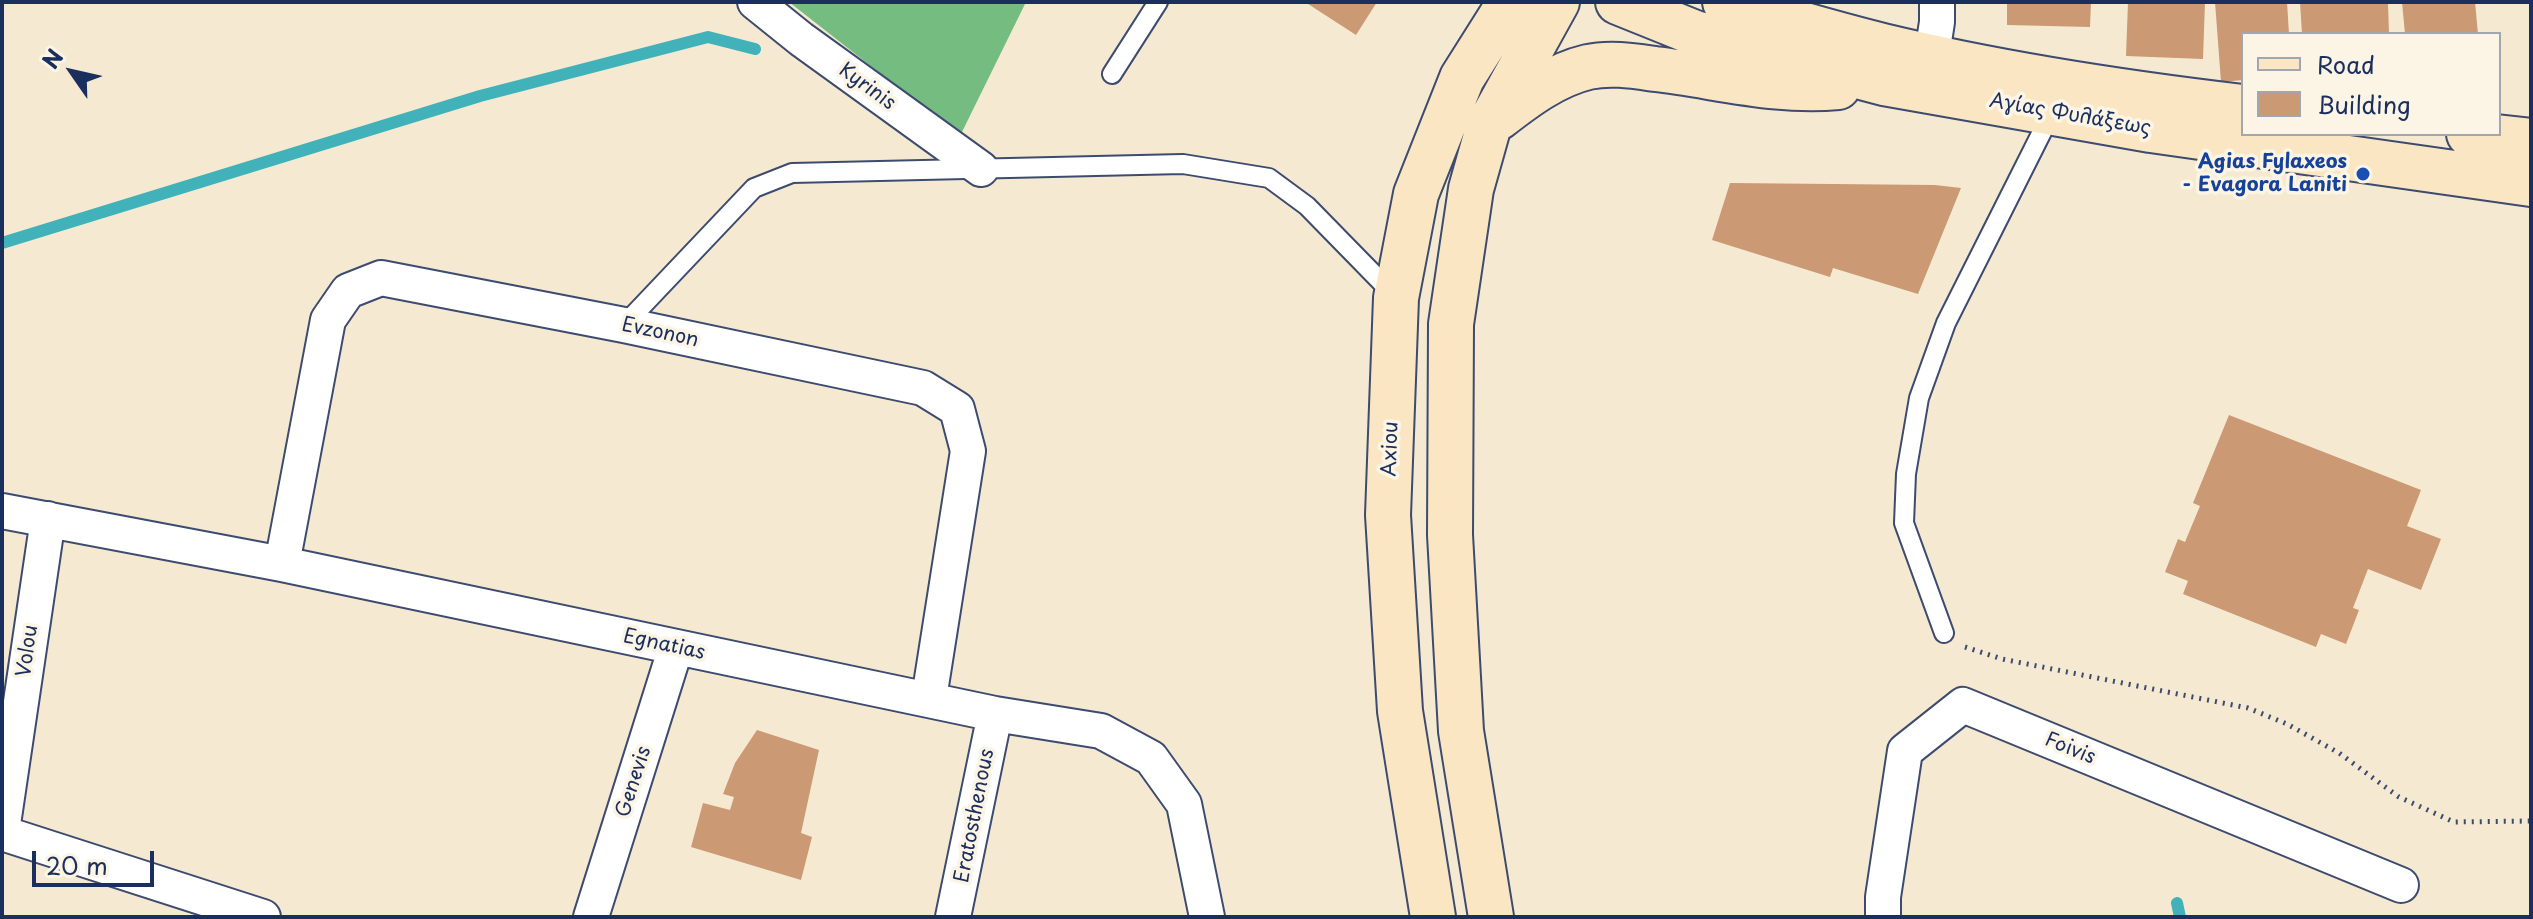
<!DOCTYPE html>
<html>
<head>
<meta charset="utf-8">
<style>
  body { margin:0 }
  #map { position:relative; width:2533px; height:919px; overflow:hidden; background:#f5ead1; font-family:"Playpen Sans",sans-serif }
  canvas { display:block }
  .frame { position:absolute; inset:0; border:4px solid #1b2f5e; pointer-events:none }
  .legend { position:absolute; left:2241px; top:32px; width:260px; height:104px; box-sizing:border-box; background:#fcf5e5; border:2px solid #a2a6af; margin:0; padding:10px 14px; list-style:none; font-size:24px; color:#1b2f5e }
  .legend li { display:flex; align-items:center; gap:16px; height:40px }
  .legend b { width:40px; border:2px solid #a2a6af }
  .north { position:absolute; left:32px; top:32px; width:80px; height:80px; -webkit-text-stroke:6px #fcf5e5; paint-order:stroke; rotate:304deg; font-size:22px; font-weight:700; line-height:32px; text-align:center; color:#1b2f5e }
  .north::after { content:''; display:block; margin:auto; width:28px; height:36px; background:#1b2f5e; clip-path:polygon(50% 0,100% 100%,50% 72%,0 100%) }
  .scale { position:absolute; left:32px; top:851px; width:122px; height:36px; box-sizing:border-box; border:4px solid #1b2f5e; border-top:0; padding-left:10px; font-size:24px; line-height:28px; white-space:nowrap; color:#1b2f5e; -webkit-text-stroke:6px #fcf5e5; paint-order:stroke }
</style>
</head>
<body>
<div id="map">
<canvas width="2533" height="919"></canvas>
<div class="frame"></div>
<ul class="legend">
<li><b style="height:10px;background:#fbe6c3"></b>Road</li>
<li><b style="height:22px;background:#cb9974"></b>Building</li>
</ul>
<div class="north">N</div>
<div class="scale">20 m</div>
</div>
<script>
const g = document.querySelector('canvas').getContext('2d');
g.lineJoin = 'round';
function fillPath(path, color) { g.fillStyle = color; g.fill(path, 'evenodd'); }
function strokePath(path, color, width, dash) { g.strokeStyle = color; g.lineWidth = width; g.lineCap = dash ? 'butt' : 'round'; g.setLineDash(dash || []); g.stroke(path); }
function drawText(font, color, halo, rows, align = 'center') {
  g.font = font + ' "Playpen Sans",sans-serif'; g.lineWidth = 7; g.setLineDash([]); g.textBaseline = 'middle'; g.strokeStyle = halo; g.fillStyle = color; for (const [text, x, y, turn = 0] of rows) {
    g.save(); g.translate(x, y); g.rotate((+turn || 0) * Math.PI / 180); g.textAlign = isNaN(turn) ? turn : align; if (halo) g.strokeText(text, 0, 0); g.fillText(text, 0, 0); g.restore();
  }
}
const forest = new Path2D(`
  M789,2H1026L960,136Z`);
const stream = new Path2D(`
  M2,243L480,96L708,37L755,49
  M2177,903L2180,917`);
const building = new Path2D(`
  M1305,2H1377L1356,35Z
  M2007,2H2091L2090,27L2007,25Z
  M2128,2H2205L2203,59L2126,56Z
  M2215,2H2287L2289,34H2243V80L2221,82Z
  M2300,2H2388L2389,34H2302Z
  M2402,2H2475L2478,34H2405Z
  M1730,183L1935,185L1961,188L1918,294L1833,268L1830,277L1712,240Z
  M2229,415L2421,490L2407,526L2441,539L2421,590L2368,569L2353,608L2359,610L2346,644L2321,634L2316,647L2183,594L2188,581L2165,572L2178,539L2185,542L2200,506L2193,503Z
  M757,730L819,750L801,833L812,837L801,880L691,847L703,803L730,810L734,797L723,794L735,763Z`);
const path = new Path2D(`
  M1965,647L2002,659L2248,708L2287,724L2339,753L2399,797L2454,822L2531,821`);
const lane = new Path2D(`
  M1112,74L1158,2
  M624,325L754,188L792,173L1183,164L1269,178L1307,206L1395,296
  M1944,633L1904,523L1906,474L1919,398L1946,323L2052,112`);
const street = new Path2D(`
  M755,2L801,39L981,169
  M1928,81L1937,22V2
  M2,511L282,564L995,714L1101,731L1151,758L1184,804L1207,917
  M282,564L328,320L348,291L381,278L624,325L923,388L957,409L968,451L929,698
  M2,831L48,519
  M2,833L263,917
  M591,917L676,647
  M953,917L995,714
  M1883,917V897L1905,751L1963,705L2401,885`);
const secondary = new Path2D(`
  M1618,2L1695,33L1884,83L2151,130L2531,184
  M1725,2C1777,17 1830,33 1883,46C1999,74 2124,93 2243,107
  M1498,118C1525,97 1554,75 1588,67C1610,62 1634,66 1655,69C1716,76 1776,93 1838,87
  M2469,134L2531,141
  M1433,917L1400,711L1388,515L1396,298L1416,194L1462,78L1510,2
  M1491,917L1461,731L1450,535L1451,324L1471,189L1489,125L1557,2`);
const markers = [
  [2363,174,8,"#1a4fb4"]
];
const streetNames = [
  ["Kyrinis",867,87,36],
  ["Αγίας Φυλάξεως",2070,115,10],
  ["Evzonon",660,333,12],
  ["Axiou",1391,449,-88],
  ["Egnatias",664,645,12],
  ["Volou",28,651,-82],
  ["Foivis",2070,749,22],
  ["Genevis",634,782,-72],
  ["Eratosthenous",975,816,-79]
];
const transitNames = [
  ["Agias Fylaxeos",2347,162],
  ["- Evagora Laniti",2347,185]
];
fillPath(forest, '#75bc80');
strokePath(stream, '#42b2ba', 12);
fillPath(building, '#cb9974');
strokePath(lane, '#3c4b6f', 22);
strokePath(street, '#3c4b6f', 38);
strokePath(secondary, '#3c4b6f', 48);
strokePath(path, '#3c4b6f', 5, [2, 6]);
strokePath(lane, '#fff', 18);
strokePath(street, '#fff', 34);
strokePath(secondary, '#fbe6c3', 44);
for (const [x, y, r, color] of markers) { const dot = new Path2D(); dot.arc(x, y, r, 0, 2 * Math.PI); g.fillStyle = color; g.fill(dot); strokePath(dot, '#fcf5e5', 3); }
drawText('20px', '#1b2f5e', '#fcf5e5', streetNames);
drawText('bold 20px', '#164399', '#fcf5e5', transitNames, 'right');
</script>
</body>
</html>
